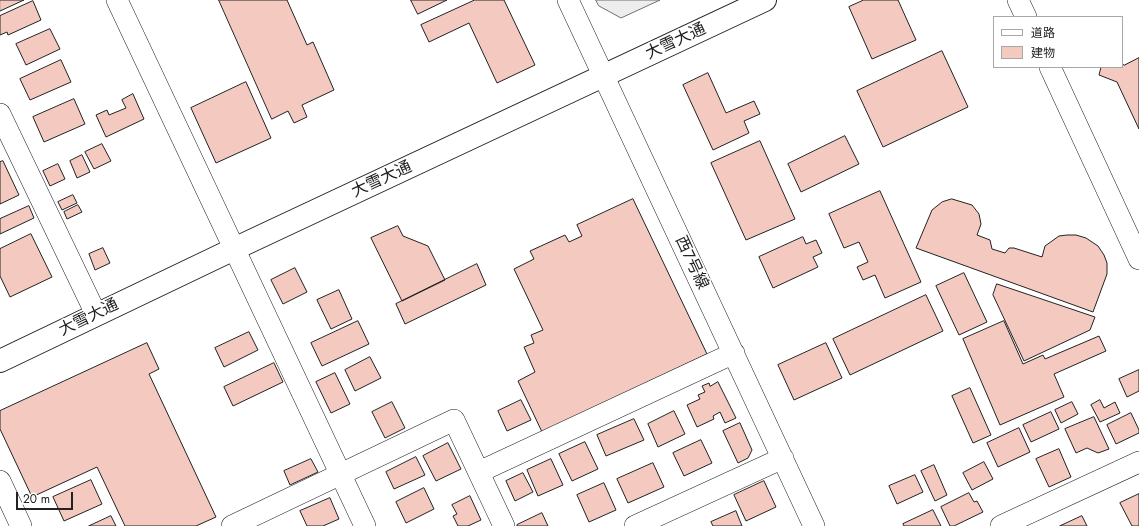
<!DOCTYPE html>
<html>
<head>
<meta charset="utf-8">
<style>
  body { margin:0 }
  #map { position:relative; width:1139px; height:526px; overflow:hidden; background:#fff; font-family:Jost,"Noto Sans JP",sans-serif }
  canvas { display:block }
  .legend { position:absolute; left:993px; top:16px; width:130px; height:52px; box-sizing:border-box; background:#fff; border:1px solid #a7a7a7; margin:0; padding:5px 7px; list-style:none; font-size:12px; color:#222 }
  .legend li { display:flex; align-items:center; gap:8px; height:20px }
  .legend b { width:20px; border:1px solid #a7a7a7 }
  .scale { position:absolute; left:16px; top:492px; width:57px; height:18px; box-sizing:border-box; border:2px solid #222; border-top:0; padding-left:5px; font-size:12px; line-height:14px; white-space:nowrap; color:#222; -webkit-text-stroke:3px #fff; paint-order:stroke }
</style>
</head>
<body>
<div id="map">
<canvas width="1139" height="526"></canvas>
<ul class="legend">
<li><b style="height:5px;background:#fff"></b>道路</li>
<li><b style="height:11px;background:#f3c9c0"></b>建物</li>
</ul>
<div class="scale">20 m</div>
</div>
<script>
const g = document.querySelector('canvas').getContext('2d');
g.lineJoin = 'round';
function fillPath(path, color) { g.fillStyle = color; g.fill(path, 'evenodd'); }
function strokePath(path, color, width, dash) { g.strokeStyle = color; g.lineWidth = width; g.lineCap = dash ? 'butt' : 'round'; g.setLineDash(dash || []); g.stroke(path); }
function drawText(font, color, halo, rows, align = 'center') {
  g.font = font + ' Jost,"Noto Sans JP",sans-serif'; g.lineWidth = 3; g.setLineDash([]); g.textBaseline = 'middle'; g.strokeStyle = halo; g.fillStyle = color; for (const [text, x, y, turn = 0] of rows) {
    g.save(); g.translate(x, y); g.rotate((+turn || 0) * Math.PI / 180); g.textAlign = isNaN(turn) ? turn : align; if (halo) g.strokeText(text, 0, 0); g.fillText(text, 0, 0); g.restore();
  }
}
const parking = new Path2D(`
  M596,0H660L621,18L599,6Z`);
const building = new Path2D(`
  M0,0H24L0,11Z
  M219,0H287L307,45L313,42L334,90L302,105L307,117L294,123L288,111L272,119Z
  M411,0H447L418,14Z
  M475,0H504L535,65L497,83L469,23L429,42L421,25Z
  M864,0H898L916,40L872,59L849,7Z
  M33,1L41,20L8,35L7,32L0,35V16Z
  M50,29L60,49L26,65L16,44Z
  M942,51L968,107L883,147L857,91Z
  M1139,58V129L1117,82L1099,75L1101,67H1122V64L1124,65Z
  M61,60L71,82L30,100L20,79Z
  M708,73L726,113L754,101L760,114L744,121L749,133L713,150L683,85Z
  M246,82L271,138L216,163L191,108Z
  M133,94L144,119L106,137L96,115L107,110L109,115L126,108L122,100Z
  M74,99L85,124L44,142L33,117Z
  M845,136L859,164L801,192L788,164Z
  M760,141L795,219L746,240L711,163Z
  M102,144L111,161L94,169L85,152Z
  M82,155L90,172L77,178L70,161Z
  M3,161L19,195L0,204V162Z
  M58,164L65,179L50,186L43,171Z
  M880,191L921,282L885,298L875,275L863,280L857,267L868,262L859,242L844,248L829,214Z
  M73,195L77,203L62,210L58,202Z
  M633,199L707,354L542,432L518,381L535,372L524,347L534,343L531,335L543,330L514,269L534,259L530,251L565,235L569,242L582,236L577,225Z
  M952,199L972,205L979,214L981,224L977,235L990,240L992,249L1005,253L1009,248H1014L1042,257L1045,246L1059,236L1067,235H1076L1086,238L1098,246L1104,255L1107,263V274L1093,312L916,248L932,210L942,202Z
  M78,205L82,212L67,219L64,212Z
  M29,206L34,218L0,234V219Z
  M398,226L403,236L428,246L445,280L402,301L371,238Z
  M31,234L52,277L10,297L0,276V249Z
  M803,237L806,244L816,240L822,253L813,257L818,267L773,288L759,257Z
  M103,248L110,263L95,270L89,254Z
  M477,264L486,285L405,324L396,304Z
  M295,268L307,292L283,304L271,280Z
  M964,273L987,322L959,335L936,286Z
  M997,284L1095,317L1090,330L1024,361L993,295Z
  M339,290L352,319L331,329L317,300Z
  M926,295L943,331L850,375L833,339Z
  M358,321L369,344L322,366L311,343Z
  M1004,321L1023,364L1043,355L1045,359L1099,336L1106,351L1054,374L1064,397L1000,425L963,339Z
  M249,332L258,350L224,367L215,348Z
  M147,343L159,369L149,374L216,517L196,526H125L97,467L32,497L0,429V411Z
  M826,343L842,378L794,400L778,365Z
  M370,357L381,378L355,391L345,370Z
  M274,363L283,382L233,406L224,387Z
  M1139,370V391L1127,397L1119,379Z
  M335,373L350,404L331,413L316,382Z
  M718,382L736,418L725,423L720,412L713,416L714,419L697,427L687,405L700,399L698,395L705,392L702,386L709,383L710,386Z
  M970,388L991,435L973,443L952,396Z
  M521,400L531,420L507,431L498,411Z
  M1100,400L1104,408L1115,402L1120,413L1100,422L1091,405Z
  M392,402L405,428L385,438L372,412Z
  M1072,402L1078,414L1061,423L1055,410Z
  M674,411L685,434L658,447L648,424Z
  M1051,412L1059,429L1031,442L1023,425Z
  M1131,413L1139,430V433L1116,444L1107,425Z
  M1094,417L1109,449L1098,453L1087,448L1076,453L1065,429Z
  M634,419L644,440L606,456L597,435Z
  M740,423L752,450L748,458L738,463L723,431Z
  M1019,428L1030,452L998,467L987,443Z
  M701,440L712,463L684,476L673,453Z
  M585,442L598,469L572,481L559,454Z
  M448,443L461,469L436,481L423,456Z
  M1059,449L1071,477L1049,487L1036,459Z
  M416,457L425,475L394,489L386,472Z
  M311,459L318,472L290,485L284,471Z
  M551,459L563,485L538,496L527,470Z
  M984,462L993,479L972,490L963,473Z
  M653,463L664,487L628,503L617,479Z
  M934,465L947,495L935,501L921,471Z
  M523,473L533,492L515,501L506,481Z
  M915,475L923,492L897,504L889,486Z
  M91,480L102,504L64,521L53,497Z
  M764,481L776,507L746,521L734,495Z
  M604,483L616,510L589,522L577,495Z
  M424,488L434,509L406,523L396,502Z
  M969,493L974,502L977,501L983,512L954,526H950L941,507Z
  M1139,494V526H1132L1120,503Z
  M470,496L481,520L468,526H458L453,516L457,514L452,505Z
  M330,498L339,519L323,526H307L300,511Z
  M933,510L941,526H904L903,524Z
  M736,511L742,526H713L711,522Z
  M542,513L548,526H517V525Z
  M111,516L116,526H89Z
  M1082,516L1087,526H1060Z`);
const minor = new Path2D(`
  M117,0L365,526
  M568,0L814,526
  M1018,0L1026,17
  M1050,67L1139,259
  M0,114L96,314
  M479,472L734,353
  M0,481L21,526
  M232,526L454,420L504,526
  M635,526L783,458
  M1001,526L1139,462`);
const highway = new Path2D(`
  M0,361L234,249L765,0`);
const streetNames = [
  ["大雪大通",676,42,-25],
  ["大雪大通",382,180,-25],
  ["西7号線",691,263,65],
  ["大雪大通",89,318,-26]
];
fillPath(parking, '#ededed');
strokePath(parking, '#6f6f6f', 1);
fillPath(building, '#f3c9c0');
strokePath(building, '#222', 1);
strokePath(minor, '#222', 22);
strokePath(highway, '#222', 24);
strokePath(minor, '#fff', 21);
strokePath(highway, '#fff', 22);
drawText('16px', '#222', '#fff', streetNames);
</script>
</body>
</html>
